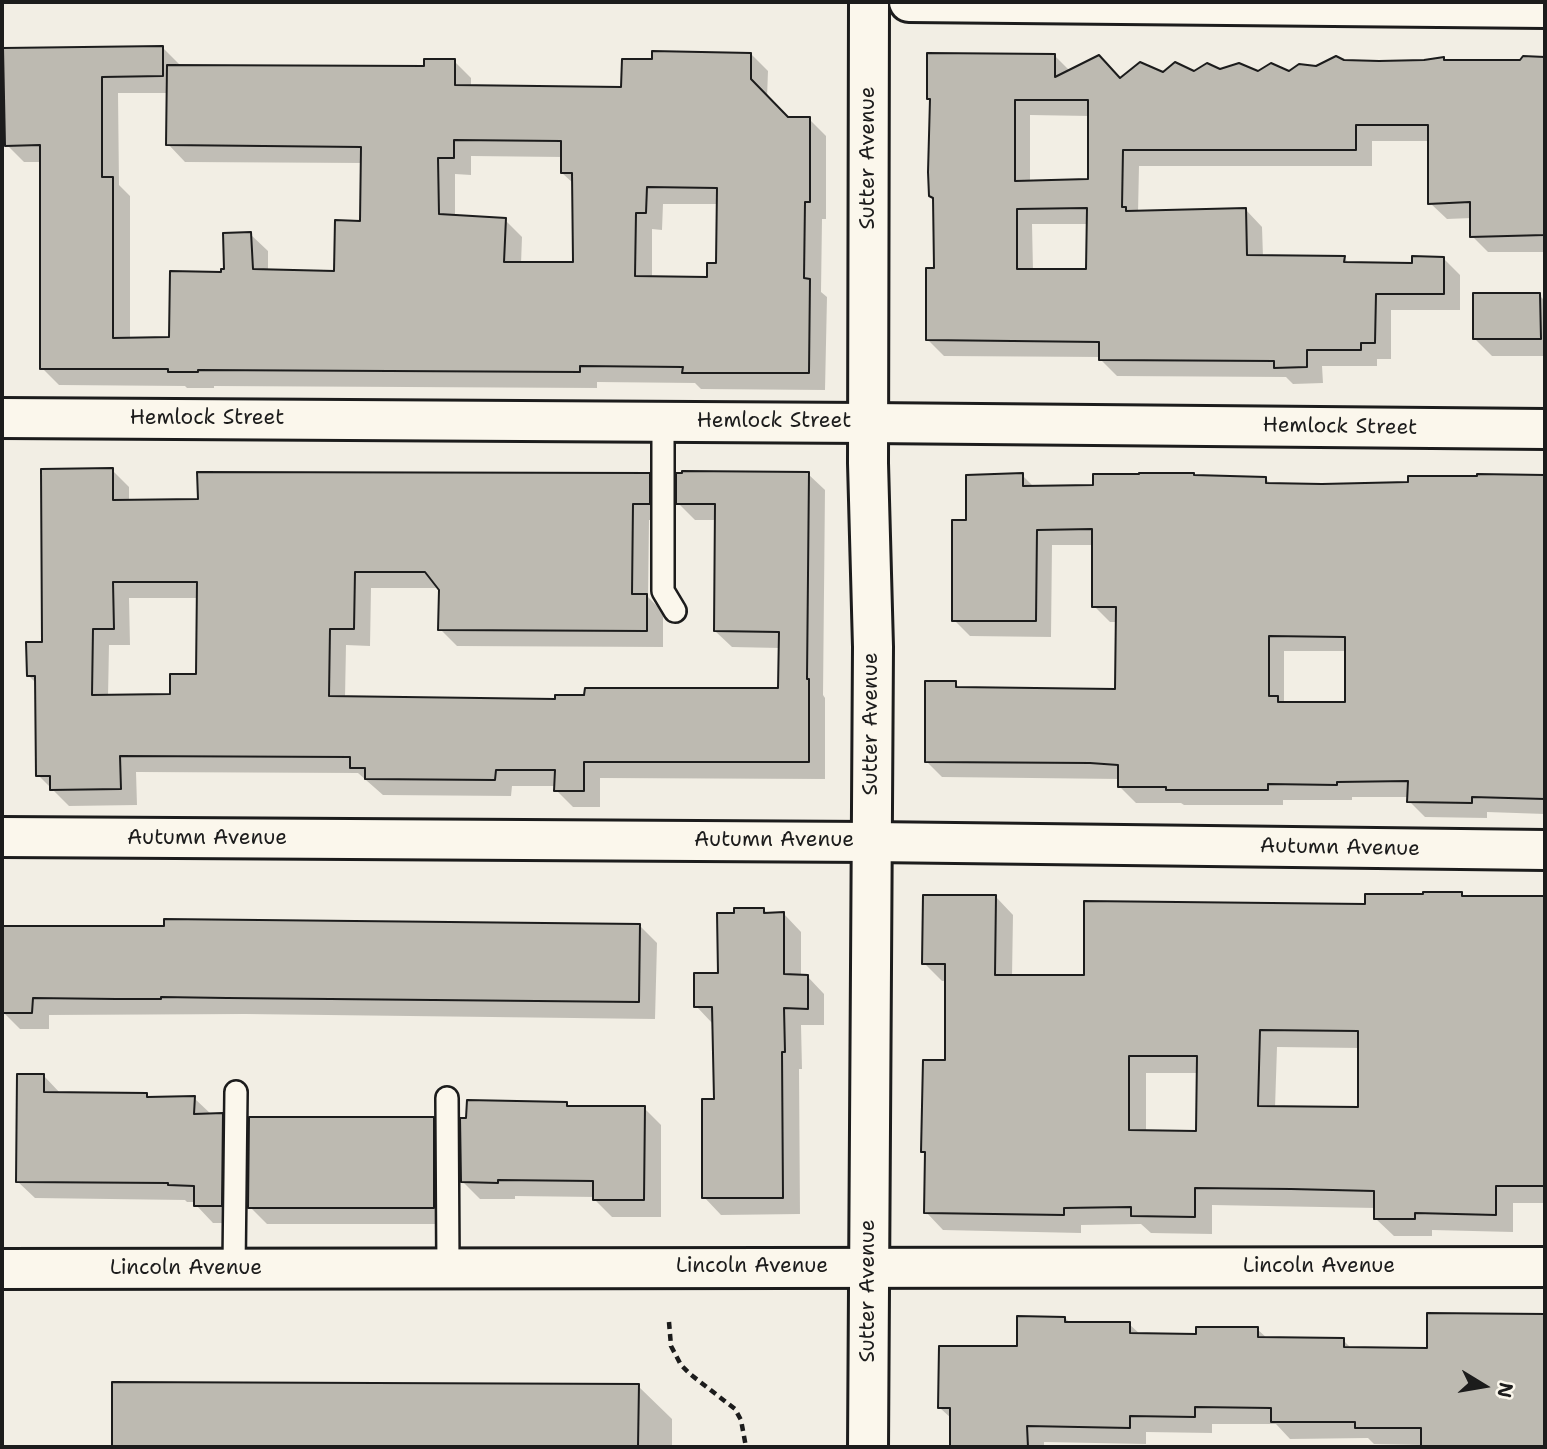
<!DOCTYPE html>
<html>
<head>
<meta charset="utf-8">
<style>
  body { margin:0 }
  #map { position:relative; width:1547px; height:1449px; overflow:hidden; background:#f2eee4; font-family:"Shantell Sans",sans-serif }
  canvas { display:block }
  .frame { position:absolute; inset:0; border:4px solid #1c1c1c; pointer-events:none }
  .north { position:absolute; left:1449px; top:1351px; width:70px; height:70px; -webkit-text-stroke:5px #fbf7ec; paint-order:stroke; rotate:101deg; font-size:19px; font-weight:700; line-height:28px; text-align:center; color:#1c1c1c }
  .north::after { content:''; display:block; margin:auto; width:24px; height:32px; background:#1c1c1c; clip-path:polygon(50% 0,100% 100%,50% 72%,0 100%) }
</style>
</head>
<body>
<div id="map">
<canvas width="1547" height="1449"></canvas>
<div class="frame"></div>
<div class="north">N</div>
</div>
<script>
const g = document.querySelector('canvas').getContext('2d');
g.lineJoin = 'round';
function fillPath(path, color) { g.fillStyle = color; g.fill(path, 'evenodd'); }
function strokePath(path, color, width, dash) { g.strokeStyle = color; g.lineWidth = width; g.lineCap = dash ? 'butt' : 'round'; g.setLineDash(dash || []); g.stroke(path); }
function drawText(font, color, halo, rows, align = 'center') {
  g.font = font + ' "Shantell Sans",sans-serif'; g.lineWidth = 7; g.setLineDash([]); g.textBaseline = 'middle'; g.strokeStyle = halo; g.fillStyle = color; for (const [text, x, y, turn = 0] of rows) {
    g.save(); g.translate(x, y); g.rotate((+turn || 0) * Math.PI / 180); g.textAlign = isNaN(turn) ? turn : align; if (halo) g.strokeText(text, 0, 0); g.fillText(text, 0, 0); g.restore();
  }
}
const shadow = new Path2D(`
  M163,48L181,66L426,68L454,61L471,78V87L623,88L751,54L768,71L767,98L788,119H809L826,136V219H822L821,292L827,297L825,390L701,389L695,383L597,382V388L214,386V388H187L185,386L59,385L42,368V162H24L7,145L5,50ZM118,93H168V144L185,162L363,163L362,223L336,272L268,271V251L250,234L225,271L171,339H130V196L119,185ZM471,156L562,157V173L574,184L575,264H521L522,237L505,220L455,217V174L471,175ZM663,204H718L717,265L709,278H652V229L662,230Z
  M1055,56L1070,71L1121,80L1163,74L1220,71L1290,73L1344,62L1443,59L1446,62H1521L1524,58H1545V252H1488L1472,236V218L1447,219L1430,203L1429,141H1372V166H1139L1138,213L1246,210L1262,227L1263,257L1344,258L1350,264H1414L1443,258L1460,275V310H1391V359H1377V366H1322L1323,383L1293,384L1286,377L1117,376L1101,360V357L944,356L928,340L935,270L932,101L929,98ZM1030,115L1090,116V181L1030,182ZM1032,224H1088V271H1033Z
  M1539,295L1545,301V356H1492L1475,339Z
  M112,470L129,487V502L200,501L649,475L666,492V520H649L648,597L663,612V647L457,646L440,629L439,588H371L370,646L346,645L345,698L557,701L780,690V648L732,647L715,631L716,520H695L678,503L808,474L825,490L823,695L825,698V779L600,778V807H573L556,790V786H512L511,796L383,795L358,773L136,772L137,805L69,806L38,775L37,684L28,675L43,644ZM129,598H198V675L172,696L108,697L109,645H130Z
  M1022,475L1034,487H1094L1196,477L1265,478L1272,485L1410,484L1479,478V476L1545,477V814L1487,812V818L1425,817L1409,801V797H1352V800H1283V805H1184L1181,803H1136L1120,787V779L942,777L926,761L955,683L961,689L1117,690V622H1110L1094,606V545H1052L1051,637L970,636L954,620L968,522ZM1284,651H1347L1346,704H1284Z
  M1461,894L1465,898H1545V1203H1513V1232L1432,1230V1236H1394L1376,1219V1208L1212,1205V1234L1151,1233L1141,1224L1081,1225V1233L943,1230L926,1212L927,1155L923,1151L947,1062V981H942L924,963L996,897L1013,915L1012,977H1086L1366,906ZM1277,1047L1360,1048V1109L1275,1108ZM1146,1073H1198L1197,1133L1146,1132Z
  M763,909L768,914H784L801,932V976H807L824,994V1025H801L802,1069H799L800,1214L721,1215L704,1197L716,1101L713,1024L696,1006L720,975L736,914Z
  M639,925L657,943L655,1019L245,1014L49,1015V1029H20L3,1012L166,928Z
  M44,1076L61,1094H146L150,1098H194L212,1115H222L239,1132L238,1223H213L196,1205V1202H187L185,1200L35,1198L17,1181Z
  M566,1103L571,1108H644L661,1125V1217H612L595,1200V1197L515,1196V1199H480L462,1181Z
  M433,1119L451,1136V1224H267L250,1207Z
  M1429,1315L1545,1316V1447H1422V1445L1374,1444L1368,1438L1290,1439L1276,1424H1212V1433L1146,1432V1444L1044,1442V1447H951L952,1419L940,1408L1019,1348L1065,1318L1070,1323L1129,1324L1141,1335L1197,1336L1257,1329L1268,1339L1343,1340L1352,1349H1429Z
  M114,1384L638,1386L672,1419V1447H114Z`);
const building = new Path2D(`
  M163,46V76L102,77V177H113V338L169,337L170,271L221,272V269H224L223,233L251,232L253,269L334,271L335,220L360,221L361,147L166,145L167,65L424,66V59H455V85L621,87L622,59H652V51L751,53V79L788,117H810V202H805L804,278L810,279L809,373H682L683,367L580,366V372L198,370V372H168V369H40V145L5,146L3,48ZM454,140L561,141V173H572L573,262H504L506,218L439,214L438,158H454ZM647,187L717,188L716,263H707V277L635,276L636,213H646Z
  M927,53L1055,54V77L1099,55L1120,78L1140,62L1163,72L1175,62L1194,71L1207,63L1220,69L1239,63L1258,71L1271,63L1289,71L1299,64L1316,66L1336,56L1344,60L1379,61L1424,60L1444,57V60H1520L1523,56L1545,57V235L1470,237V202L1428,204V125H1356V150H1123L1122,207H1126V211L1246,208L1247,255L1345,256L1344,262L1412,263V256L1444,257V294H1376L1375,343H1361V350H1307V367L1274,368V361L1099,360V342L926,340V268H934L933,198L929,196L928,172L930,99H927ZM1015,100H1088V179L1015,181ZM1087,208L1086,269H1017V209Z
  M1473,293H1540L1541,339H1473Z
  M113,468V500L198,499L197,472L650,473V504H633L632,594H647V631L438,630L439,590L425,572H355L354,629H330L329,696L555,699V695H584L585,688H778L779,632L714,631L715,504H676V473H682V471L809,472L807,679H809V762H584V791H554L555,770H496L495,780L365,779V768H350V757L120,756L121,789L50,790V776H36L35,676H27L26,642H42L41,469ZM113,582H197L196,674H170V694L92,695L93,629H114Z
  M1023,473V486L1093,485V474H1139V473H1194V475L1266,477V483L1322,484L1408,482V476H1477V474L1545,475V799L1472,797V803L1407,802L1408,781L1337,782V785L1268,784V790H1166V787H1118V765L1090,763L925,762V681H956V687L1115,689L1116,607H1092V529L1037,530L1036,621H952V520H966V475ZM1269,636L1345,637V702H1278V696H1269Z
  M1423,892H1462V896H1545V1186H1496V1215L1415,1213V1219H1374V1191L1291,1189L1195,1188V1217L1131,1216V1207L1064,1208V1215L924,1213L925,1152H921L923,1060H945V964H922L923,895H996L995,975H1084V901L1365,904V894H1423ZM1260,1030L1358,1031V1107L1258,1106ZM1129,1056H1197L1196,1131L1129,1130Z
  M734,908H764V913L784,912V974L808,975V1009L784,1008L785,1052H782L783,1198H702V1099H714L712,1007H694V973H718L717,913H734Z
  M164,919L640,924L639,1002L227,998L161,997V999H116L33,998L32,1013H2V926H164Z
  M17,1074H44V1092L147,1093V1097L195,1096L194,1114L223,1113L222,1206H194V1186L168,1185V1183L16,1182Z
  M467,1100L567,1102V1106H645L644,1200H593V1181L498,1180V1183L461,1182L460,1118H466Z
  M249,1117H434V1208H248Z
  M1427,1313L1545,1314V1447H1421V1428H1355V1422H1271V1408L1195,1407V1417L1130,1416V1428L1027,1426L1028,1447H950V1408H938L939,1346H1017V1316L1065,1317V1322H1130V1333L1196,1334V1327H1258V1337L1344,1338V1347L1427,1348Z
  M112,1382L639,1384L638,1447H112Z`);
const path = new Path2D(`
  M669,1322L671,1346L681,1365L690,1374L735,1409L741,1420L746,1447`);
const service = new Path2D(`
  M663,422V591L675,611
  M447,1098L448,1268
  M234,1268L236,1092`);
const minor = new Path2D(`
  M909,2L1545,8
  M2,418L868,423L1545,429
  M2,837L871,842L1545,850
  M2,1269L1545,1267`);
const tertiary = new Path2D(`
  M868,1447L873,647L868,463L869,2`);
const streetNames = [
  ["Sutter Avenue",869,158,-90],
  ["Hemlock Street",207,419],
  ["Hemlock Street",774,422],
  ["Hemlock Street",1340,427,1],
  ["Sutter Avenue",872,724,-90],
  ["Autumn Avenue",207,839],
  ["Autumn Avenue",774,841],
  ["Autumn Avenue",1340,848,1],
  ["Lincoln Avenue",752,1267],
  ["Lincoln Avenue",1319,1267],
  ["Lincoln Avenue",186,1269],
  ["Sutter Avenue",869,1291,-90]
];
fillPath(shadow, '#0003');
fillPath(building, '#bdbab1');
strokePath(building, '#1c1c1c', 2);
strokePath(service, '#1c1c1c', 26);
strokePath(minor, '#1c1c1c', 44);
strokePath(tertiary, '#1c1c1c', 44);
strokePath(path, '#1c1c1c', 4.5, [7, 5]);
strokePath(service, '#fbf7ec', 21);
strokePath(minor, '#fbf7ec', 38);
strokePath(tertiary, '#fbf7ec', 38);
drawText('21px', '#1c1c1c', '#fbf7ec', streetNames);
</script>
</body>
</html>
